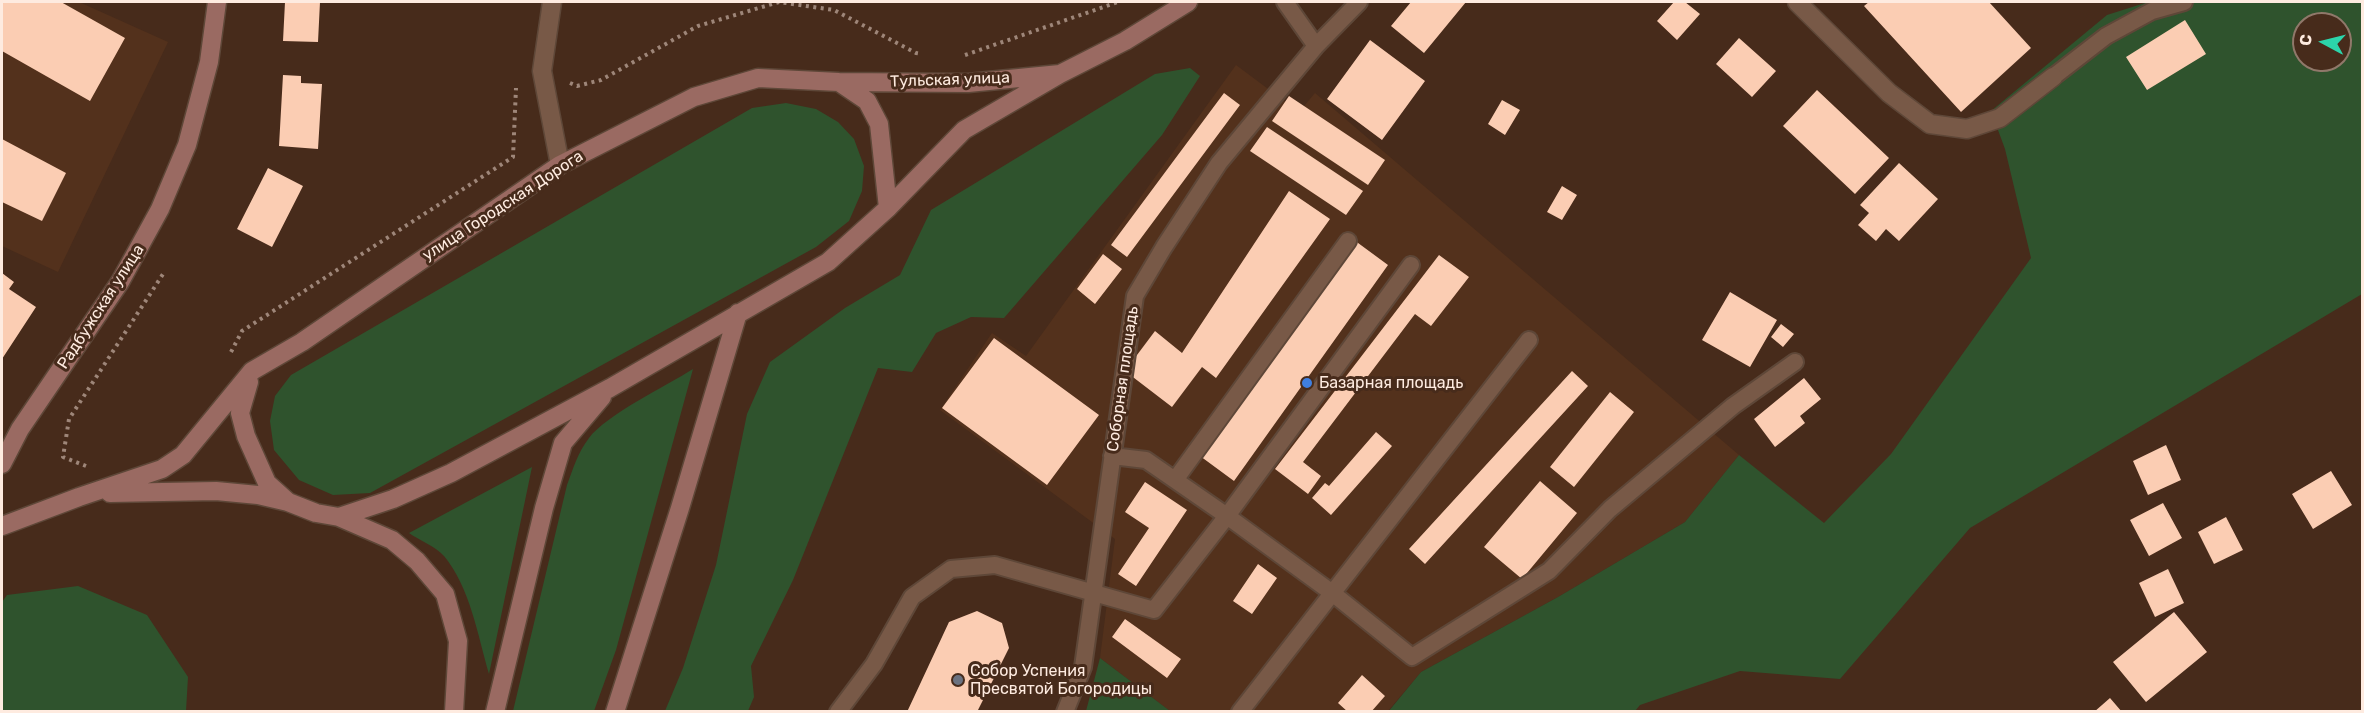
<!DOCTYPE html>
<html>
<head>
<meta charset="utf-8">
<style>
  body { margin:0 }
  #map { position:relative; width:2364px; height:713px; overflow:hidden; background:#472b1b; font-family:Rubik,sans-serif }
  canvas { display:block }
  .frame { position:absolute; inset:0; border:3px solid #feebe0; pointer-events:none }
  .north { position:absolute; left:2292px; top:12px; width:60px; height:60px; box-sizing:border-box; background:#472b1b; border:2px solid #90786a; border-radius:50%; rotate:277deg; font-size:16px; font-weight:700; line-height:24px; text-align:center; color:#feebe0 }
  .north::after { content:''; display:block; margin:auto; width:21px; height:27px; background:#2cd5ab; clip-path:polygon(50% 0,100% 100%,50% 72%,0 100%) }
</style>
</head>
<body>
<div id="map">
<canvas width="2364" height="713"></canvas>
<div class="frame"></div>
<div class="north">С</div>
</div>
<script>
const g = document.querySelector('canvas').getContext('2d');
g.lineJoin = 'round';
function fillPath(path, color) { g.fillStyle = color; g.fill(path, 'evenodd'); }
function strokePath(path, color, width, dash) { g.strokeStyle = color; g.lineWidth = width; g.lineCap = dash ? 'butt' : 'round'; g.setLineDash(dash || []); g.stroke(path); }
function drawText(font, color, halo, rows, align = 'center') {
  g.font = font + ' Rubik,sans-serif'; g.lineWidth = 6; g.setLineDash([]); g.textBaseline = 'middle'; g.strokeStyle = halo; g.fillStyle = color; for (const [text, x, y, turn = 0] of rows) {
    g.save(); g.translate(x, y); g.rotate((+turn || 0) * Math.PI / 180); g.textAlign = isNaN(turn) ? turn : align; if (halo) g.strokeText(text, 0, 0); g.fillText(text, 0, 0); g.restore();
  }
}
const built = new Path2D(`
  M2,2H79L168,42L58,272L2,246Z
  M1236,65L1299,112L1315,93L1739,455L1685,522L1558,597L1421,672L1388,711H1170L1100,658L1115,539L940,410L992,333L1026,356Z`);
const green = new Path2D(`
  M2148,2H2362V294L1970,528L1840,679L1740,671L1640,705L1635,711L1388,712L1421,672L1558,597L1685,522L1739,455L1824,523L1891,454L2031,258L2005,149L1991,111L2107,15ZM2304,24H2340V60H2304Z
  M1190,68L1200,76L1162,135L1004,318L971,317L936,333L912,372L878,368L793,580L751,666L754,697L748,711H665L683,668L716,565L747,414L770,362L845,308L900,275L931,210L1155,74Z
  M786,103L816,109L838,122L854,139L864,166L862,191L849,221L816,247L370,493L333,495L299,480L274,450L270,421L275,396L291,375L752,108Z
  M693,369L616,650L594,711H513L567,485C573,469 578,452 589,438C606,415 666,386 693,369Z
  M532,467L489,674C478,636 470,587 444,556C436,547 419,540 409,533Z
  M78,586L147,615L188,677L186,711H2V602L7,595Z
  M1100,658L1170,711H1086Z`);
const building = new Path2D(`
  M2,2H61L125,38L90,101L2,51Z
  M285,2H320L318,42L283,41Z
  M1411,2H1466L1424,53L1391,26Z
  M1674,2H1685L1700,14L1677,40L1657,21Z
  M1869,2H1989L2031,48L1961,112L1864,6Z
  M2185,20L2206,54L2147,90L2126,57Z
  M1739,38L1776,71L1752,97L1716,64Z
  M1370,40L1425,81L1382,140L1327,99Z
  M283,75L301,76V83L322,84L318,149L279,146Z
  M1817,90L1889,158L1855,194L1783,126Z
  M1224,93L1240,105L1127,257L1111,245Z
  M1289,96L1385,160L1368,185L1272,121Z
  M1502,100L1520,110L1505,135L1488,124Z
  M1267,127L1363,191L1346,215L1250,151Z
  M2,139L66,173L42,221L2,202Z
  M1899,163L1938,199L1899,241L1886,229L1876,241L1858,225L1869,213L1860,205Z
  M268,168L303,186L272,247L237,229Z
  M1562,186L1577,195L1562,220L1547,212Z
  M1289,191L1330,219L1216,378L1202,367L1172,407L1125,371L1155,331L1182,353Z
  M1354,240L1388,265L1234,481L1200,456Z
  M1103,254L1122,269L1095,304L1077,289Z
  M1439,255L1469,277L1431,326L1415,314L1303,462L1321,476L1308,494L1275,469Z
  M2,273L14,282L9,289L36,307L2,359Z
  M1730,292L1777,320L1750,367L1702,340Z
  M1781,324L1794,334L1783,347L1771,337Z
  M994,338L1099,415L1047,485L942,408Z
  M1572,371L1588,386L1425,564L1409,549Z
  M1804,378L1821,399L1800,416L1805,423L1775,447L1754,419Z
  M1610,392L1634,412L1574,487L1550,467Z
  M1376,432L1392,446L1331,515L1312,498L1325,483L1329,486Z
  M2166,445L2181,480L2148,495L2133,461Z
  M2331,471L2352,505L2313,529L2292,494Z
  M1540,481L1577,513L1522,579L1484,547Z
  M1145,482L1187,510L1136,586L1118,574L1149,528L1125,512Z
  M2163,503L2182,538L2149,556L2130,520Z
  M2226,517L2243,550L2214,564L2198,532Z
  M1258,564L1277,578L1252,614L1233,601Z
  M2168,569L2184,603L2155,617L2139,583Z
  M977,611L1002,623L1009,648L977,712H907L949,622Z
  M2174,612L2207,652L2146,702L2113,662Z
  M1125,619L1181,659L1167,678L1112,637Z
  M1362,675L1385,696L1371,712H1348L1338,703Z
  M2110,698L2122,712H2094Z`);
const path = new Path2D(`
  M965,55L1118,2
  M570,83L577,86L601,80L698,26L779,2L834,10L916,53L922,54
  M231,352L242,331L513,157L516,88
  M86,466L63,457L69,419L165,271`);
const lane = new Path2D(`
  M1316,46L1359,2
  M2053,77L2106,36L2152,11L2184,2
  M1112,456L1146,460L1227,516L1331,592L1412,657L1549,571L1610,509L1733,406L1795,362
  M1175,480L1348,241
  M838,712L874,664L912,597L951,569L995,565L1154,610L1227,516L1411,265
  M1065,712L1083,667L1135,296L1164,247L1219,163L1316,46L1285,2
  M1240,712L1529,340`);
const street = new Path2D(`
  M552,2L542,71L560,165
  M1797,2L1889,93L1930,124L1967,129L2000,118L2053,77`);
const secondary = new Path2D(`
  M839,82L867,101L879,124L888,208
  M249,382L240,413L246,436L267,483L287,501
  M2,464L20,429L120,282L160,209L187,145L209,62L217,2
  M110,493L216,491L258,495L288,502L316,513L339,517L392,540L417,561L445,594L458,641L454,712
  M339,517L393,499L451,473L610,388L828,262L888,208L964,130L1060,74L1125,41L1188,2
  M2,526L79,497L162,469L183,455L252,371L302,342L560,165L694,97L758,78L839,82L968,83L1060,74
  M495,712L544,508L563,443L602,397
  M615,712L680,508L738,313`);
const markers = [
  [1307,383,6,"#3f7fe0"],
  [958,680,6,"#6b7280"]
];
const streetNames = [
  ["Тульская улица",950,80,-2],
  ["улица Городская Дорога",503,206,-33],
  ["Радбужская улица",101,307,-57],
  ["Соборная площадь",1123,379,-82]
];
const poiNames = [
  ["Базарная площадь",1319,383],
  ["Собор Успения",970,671],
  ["Пресвятой Богородицы",970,689]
];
fillPath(built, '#53311c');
fillPath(green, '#2f532d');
fillPath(building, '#fbcdb3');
strokePath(lane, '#5e4738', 20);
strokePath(street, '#5e4738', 21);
strokePath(secondary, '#5e4738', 21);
strokePath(path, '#9e8679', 4, [3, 4.5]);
strokePath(lane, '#785947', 16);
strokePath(street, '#785947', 18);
strokePath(secondary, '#9a6a62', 18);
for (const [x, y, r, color] of markers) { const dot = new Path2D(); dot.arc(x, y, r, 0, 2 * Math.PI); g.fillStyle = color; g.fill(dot); strokePath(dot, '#472b1b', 2); }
drawText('16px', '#feebe0', '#472b1b', streetNames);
drawText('16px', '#feebe0', '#472b1b', poiNames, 'left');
</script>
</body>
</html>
